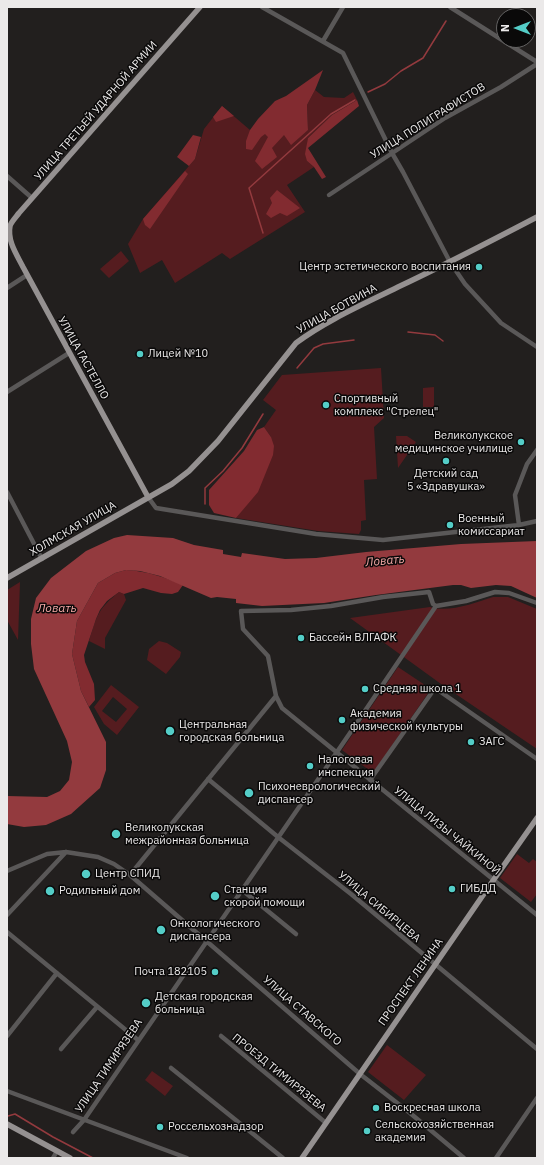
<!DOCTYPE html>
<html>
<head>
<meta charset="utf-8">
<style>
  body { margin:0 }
  #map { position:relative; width:544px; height:1165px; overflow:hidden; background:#221f1e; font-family:"IBM Plex Sans",sans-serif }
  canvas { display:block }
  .frame { position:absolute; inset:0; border:8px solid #ebe9e9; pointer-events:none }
  .north { position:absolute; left:496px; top:8px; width:40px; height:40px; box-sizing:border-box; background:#0a0909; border:1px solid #646363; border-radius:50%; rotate:270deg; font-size:11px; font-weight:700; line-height:16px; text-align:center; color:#ebe9e9 }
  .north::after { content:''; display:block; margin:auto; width:14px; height:18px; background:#54cdc7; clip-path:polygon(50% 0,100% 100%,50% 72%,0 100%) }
</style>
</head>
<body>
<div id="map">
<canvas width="544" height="1165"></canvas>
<div class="frame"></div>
<div class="north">N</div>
</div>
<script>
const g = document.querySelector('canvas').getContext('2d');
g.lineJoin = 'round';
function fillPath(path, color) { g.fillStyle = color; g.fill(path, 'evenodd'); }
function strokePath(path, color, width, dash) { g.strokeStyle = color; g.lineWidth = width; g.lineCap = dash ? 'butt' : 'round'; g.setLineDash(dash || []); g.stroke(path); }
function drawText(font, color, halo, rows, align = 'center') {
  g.font = font + ' "IBM Plex Sans",sans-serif'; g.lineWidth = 3; g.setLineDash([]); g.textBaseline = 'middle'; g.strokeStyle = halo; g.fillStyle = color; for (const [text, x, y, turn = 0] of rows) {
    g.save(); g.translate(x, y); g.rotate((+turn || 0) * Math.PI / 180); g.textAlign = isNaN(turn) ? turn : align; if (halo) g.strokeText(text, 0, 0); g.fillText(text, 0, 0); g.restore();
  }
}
const green = new Path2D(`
  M315,90L324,97L344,98L353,92L357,100L332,115L308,138L307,161L314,167L287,185L305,212L230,259L222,253L175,283L162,260L140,273L128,244L143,219L195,159L204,129L222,106L250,130L284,134L308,130L307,105Z
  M121,251L129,261L109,278L100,269Z
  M381,368L384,418L374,427L377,479L364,480L366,520L361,521V530L359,534L318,531L236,518L245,506L271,437L264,427L276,410L263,400L282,375Z
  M434,387V407H423V388Z
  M396,436H407L416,442L398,468Z
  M20,582L18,640L7,620V590Z
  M119,592L124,594L126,600L105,638V649L89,641C97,615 98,609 119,592Z
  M493,597H508L537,609V749L441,684L350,618L430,607C448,613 475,603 493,597Z
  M159,641L167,643L181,652L180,657L166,674L147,660L149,649Z
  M398,667L431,689L373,773L342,750Z
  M111,685L139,707L117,735L104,724L94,707ZM113,697L127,709L116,722L102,711Z
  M517,854L529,863L533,859L537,862V894L531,902L500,878Z
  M387,1045L426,1075L404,1100L368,1072Z
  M152,1071L173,1086L165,1096L145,1080Z`);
const forest = new Path2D(`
  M323,70L315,90L307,105L308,130L291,145L284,135L272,148L277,157L262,169L255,161L268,137L265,134L261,137L252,150L246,149V141L250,130L258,119L275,101L286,96Z
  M357,100L359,106L308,148L326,177L322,179L314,167L307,161L305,154L308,138L332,115Z
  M222,106L234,116L216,122L213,117Z
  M193,135L201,137L195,159L189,166L177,157Z
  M185,171L188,174L150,229L145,225L143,219Z
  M277,190L300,208L287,216L280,213L271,218L266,214L272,203L270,198Z
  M264,427L271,437L274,446L273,455L258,492L236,518L214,513L209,505V490L244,451L257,430Z
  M126,570C147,571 164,577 183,585L178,592L172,594L161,593L143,588L124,594L119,592L107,601L100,610L96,619L84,655L85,662L94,684L95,700L89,707L81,691L72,654L77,621L98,583L115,573Z`);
const water = new Path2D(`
  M127,535L173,538L194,545L223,550V554L241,557L242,553L285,559L316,558L366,552L461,544L537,541V598L511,586L496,585L471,588L461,585H453L376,595L324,603L262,606L236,603V599L217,597L211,598L160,576L140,571L126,570L115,573L98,583L77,621L72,654L81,691L106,742V770L100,788L71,814L46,825L24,827L7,824V796L47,797L60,791L69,780L72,762L67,741L34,669L31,644V619L36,598L51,578L86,551L114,538Z`);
const stream = new Path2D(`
  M368,92L385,84L401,71L423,58L446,21
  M263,233L249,188L331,114L355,100
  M408,332L435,335L443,341
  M297,368L314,348L323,344L354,340
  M205,504V488L223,471L242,448L263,414
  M8,1116L15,1114L53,1137L93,1158`);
const minor = new Path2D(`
  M262,7L343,53L392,153L403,172L450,262L465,284L501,323L537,347
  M450,7L537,62
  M323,41L343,7
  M7,176L32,198
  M329,195L445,118L501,87L537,64
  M7,288L27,275
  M7,392L69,353
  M7,492L42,559
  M148,497L156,508L316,534L383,540L519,525L537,521
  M519,525L515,495L527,464L537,450
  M436,606L433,604L429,592L383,597L331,606L291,610L241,611L243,629L268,656L276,696L282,708L537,915
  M436,606L466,601L495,592L509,593L537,603
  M208,779L278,837L351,894L537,1049
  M370,780L435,688L537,759
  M7,871L47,854L66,852L98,857L114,864L130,875L360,1074L410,1113L464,1158
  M130,875L276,696
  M242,890L296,934
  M7,915L66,852
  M7,932L138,1040
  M7,1036L57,973
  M221,1036L326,1123
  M61,1049L97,1007
  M171,1068L283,1158
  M7,1091L187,1158
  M73,1132L84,1120L350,733L436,606
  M53,1158L57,1151
  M496,1158L537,1098`);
const major = new Path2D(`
  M148,497L23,267C17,255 7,241 10,226C11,222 16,217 19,213L200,7
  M7,578L172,484L189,471L218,441L296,343C327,320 364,304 398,287C445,265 491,241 537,217
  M7,1124L70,1158
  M302,1158L490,885L537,818`);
const markers = [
  [479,267,4,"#54cdc7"],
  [140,354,4,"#54cdc7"],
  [326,405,4,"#54cdc7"],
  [521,442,4,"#54cdc7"],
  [446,461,4,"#54cdc7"],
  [450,525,4,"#54cdc7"],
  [301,638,4,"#54cdc7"],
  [365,689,4,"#54cdc7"],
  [342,720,4,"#54cdc7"],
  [170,731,5,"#54cdc7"],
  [471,742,4,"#54cdc7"],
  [310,766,4,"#54cdc7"],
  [249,793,5,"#54cdc7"],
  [116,834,5,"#54cdc7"],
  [86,874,5,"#54cdc7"],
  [452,889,4,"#54cdc7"],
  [50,891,5,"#54cdc7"],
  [215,896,5,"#54cdc7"],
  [161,930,5,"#54cdc7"],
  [215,972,4,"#54cdc7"],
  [146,1003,5,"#54cdc7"],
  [376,1108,4,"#54cdc7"],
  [160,1127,4,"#54cdc7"],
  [367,1131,4,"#54cdc7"]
];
const streetNames = [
  ["УЛИЦА ТРЕТЬЕЙ УДАРНОЙ АРМИИ",96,111,-49],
  ["УЛИЦА ПОЛИГРАФИСТОВ",428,121,-32],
  ["УЛИЦА БОТВИНА",337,309,-29],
  ["УЛИЦА ГАСТЕЛЛО",83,358,61],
  ["ХОЛМСКАЯ УЛИЦА",73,529,-30],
  ["УЛИЦА ЛИЗЫ ЧАЙКИНОЙ",447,831,39],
  ["УЛИЦА СИБИРЦЕВА",379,907,40],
  ["ПРОСПЕКТ ЛЕНИНА",411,982,-55],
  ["УЛИЦА СТАВСКОГО",302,1011,41],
  ["УЛИЦА ТИМИРЯЗЕВА",109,1066,-56],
  ["ПРОЕЗД ТИМИРЯЗЕВА",279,1073,39]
];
const poiNames = [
  ["Центр эстетического воспитания",471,267,"right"],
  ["Лицей №10",148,354],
  ["Спортивный",334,399],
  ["комплекс \"Стрелец\"",334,412],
  ["Великолукское",513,436,"right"],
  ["медицинское училище",513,449,"right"],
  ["Детский сад",446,474,"center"],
  ["5 «Здравушка»",446,487,"center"],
  ["Военный",458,519],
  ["комиссариат",458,532],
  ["Бассейн ВЛГАФК",309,638],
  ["Средняя школа 1",373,689],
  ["Aкадемия",350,714],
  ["физической культуры",350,727],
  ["Центральная",179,725],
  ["городская больница",179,738],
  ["ЗАГС",479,742],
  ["Налоговая",318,760],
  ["инспекция",318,773],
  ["Психоневрологический",258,787],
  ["диспансер",258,800],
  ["Великолукская",125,828],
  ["межрайонная больница",125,841],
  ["Центр СПИД",95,874],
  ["ГИБДД",460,889],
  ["Станция",224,890],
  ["скорой помощи",224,903],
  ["Родильный дом",59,891],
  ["Онкологического",170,924],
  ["диспансера",170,937],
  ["Почта 182105",207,972,"right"],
  ["Детская городская",155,997],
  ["больница",155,1010],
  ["Воскресная школа",384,1108],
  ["Сельскохозяйственная",375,1125],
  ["академия",375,1138],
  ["Россельхознадзор",168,1127]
];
const waterNames = [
  ["Ловать",385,561,-5],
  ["Ловать",57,609]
];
fillPath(green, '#551c1f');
fillPath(forest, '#822b30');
fillPath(water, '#933a3e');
strokePath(stream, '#933a3e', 1.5);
strokePath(minor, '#5a5858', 4.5);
strokePath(major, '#959191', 5.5);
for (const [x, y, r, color] of markers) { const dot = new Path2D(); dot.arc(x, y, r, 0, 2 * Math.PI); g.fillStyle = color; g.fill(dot); strokePath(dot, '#0a0909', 1.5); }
drawText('11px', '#ebe9e9', '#0a0909', streetNames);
drawText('11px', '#ebe9e9', '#0a0909', poiNames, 'left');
drawText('italic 12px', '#f6aaa8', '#0a0909', waterNames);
</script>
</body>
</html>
